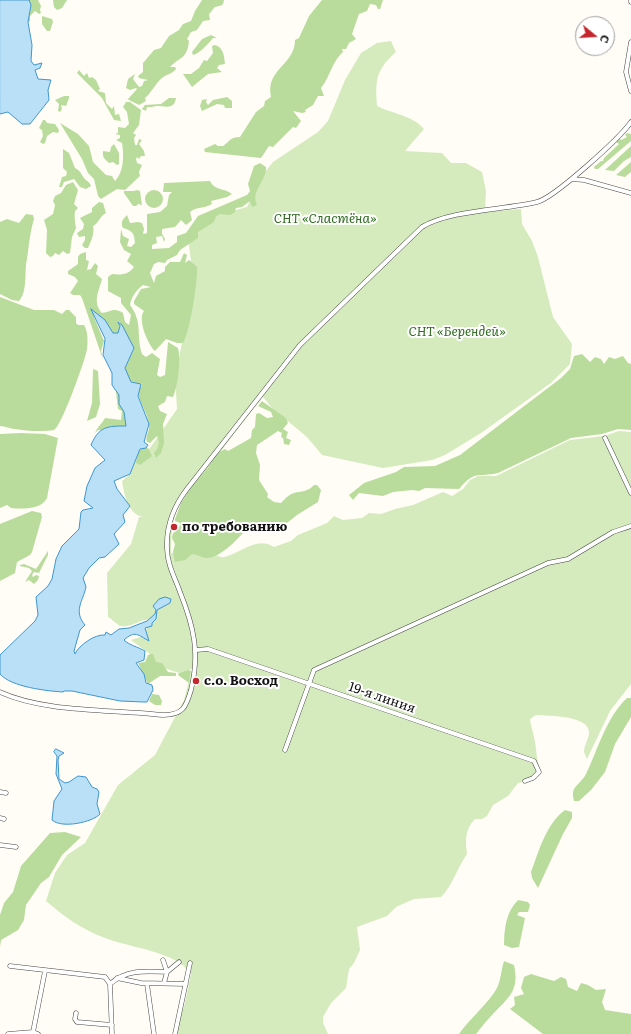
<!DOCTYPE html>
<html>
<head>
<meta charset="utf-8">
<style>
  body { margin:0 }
  #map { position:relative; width:631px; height:1034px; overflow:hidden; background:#fffdf5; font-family:Literata,serif }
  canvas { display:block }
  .north { position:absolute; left:575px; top:16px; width:40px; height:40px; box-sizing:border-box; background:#fff; border:1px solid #a0a0a0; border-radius:50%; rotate:108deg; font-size:11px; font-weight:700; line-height:16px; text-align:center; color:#111 }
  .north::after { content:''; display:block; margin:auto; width:14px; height:18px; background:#c4262e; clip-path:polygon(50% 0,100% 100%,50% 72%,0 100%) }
</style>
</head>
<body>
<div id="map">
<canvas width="631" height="1034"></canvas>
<div class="north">С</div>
</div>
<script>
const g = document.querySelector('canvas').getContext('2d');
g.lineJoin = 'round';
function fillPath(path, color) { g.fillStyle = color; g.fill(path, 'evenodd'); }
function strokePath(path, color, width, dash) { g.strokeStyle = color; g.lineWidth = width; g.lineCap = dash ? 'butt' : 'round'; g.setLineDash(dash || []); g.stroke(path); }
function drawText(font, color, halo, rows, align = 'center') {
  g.font = font + ' Literata,serif'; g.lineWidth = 4; g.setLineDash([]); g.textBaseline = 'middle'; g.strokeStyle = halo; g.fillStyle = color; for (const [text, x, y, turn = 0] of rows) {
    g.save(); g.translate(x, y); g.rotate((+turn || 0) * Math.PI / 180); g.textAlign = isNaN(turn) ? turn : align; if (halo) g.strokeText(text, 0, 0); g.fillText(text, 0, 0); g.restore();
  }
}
const green = new Path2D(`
  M391,41L396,52C376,70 375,79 377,106C393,114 412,115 424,129L405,151L442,153L451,163H466L482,172L486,191L485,212L521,209L522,224L532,241L538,257L553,317L572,344L570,364L551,383L481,433L445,455L432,460L383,468L322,455L307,437L272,408L263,397C241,424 220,452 199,481C194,488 185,494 181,502C172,517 171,536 171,553C185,553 199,553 212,555C217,555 220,558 224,557C242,553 256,536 274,547L291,541L298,535L327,523L334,516L343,520L362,518L369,513L381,514L395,509L413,505L443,492L452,496L463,489L470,480L478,476H496L570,440L604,436L619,431L631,432V684L610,711L587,759L584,752C584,746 588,740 589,734C591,715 549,716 536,715L530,719C531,728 534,734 535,742C537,752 536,761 541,771L535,779L518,783L508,796L493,805L487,816L482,819H475C465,829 465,841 467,854C457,868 453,885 441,897L414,899L396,907L387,916L357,927L360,950L354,963L349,969L346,988L331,1003L323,1017V1023L328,1034H177L180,1014L184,1007L191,974C176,951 130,948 105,938C81,929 66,918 46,901L55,873L67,855L85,843L118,785L155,755L184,700L192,669L179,673L155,665L150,654L131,640L141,637L153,620C141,617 133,628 121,626C117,625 112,619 108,617L107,573L131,544L139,517H143C128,514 124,494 122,481L128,476L137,458L150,448L177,409L175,377L191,299V261L188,238L210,217L247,207L258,181L273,162L318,132L328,121L345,80L361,53L377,43Z`);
const forest = new Path2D(`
  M29,0H38L41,6L40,10L41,13L39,14L35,11L30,16V21L28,22L31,5Z
  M53,0H67L62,8L57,10L54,7Z
  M202,0H224C223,7 221,5 215,7C212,9 212,12 209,14L210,20L203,21L197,30L191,32L187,39L189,41C187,59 181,56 170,67H175L176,69C172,74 167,74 162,78C155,84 152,92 145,98L146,101L139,105L129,100L128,99L137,89L136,88L130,90L126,88L128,79L135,74L133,79L139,87L142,86L144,81L148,80L139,78L138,76L143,72V63L154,50L161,48L169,36L179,30L183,24L191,21L195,11Z
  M322,0H383L380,9H378L376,5L370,4L367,11L359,14L352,34L356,39L349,43L346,49H342L343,52C332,61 330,77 321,88L324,96H318L313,105L305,110L306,112L302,113L293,111L301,121L296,128L293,127L273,147L269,146L261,158L205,152L204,149L215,144L218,146H223C229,142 230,137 240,137L256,112L264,106L265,101L271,97C265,69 295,65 295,40L299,38L309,16Z
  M42,16L52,19L53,22L50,31H47L42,24Z
  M211,35L217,38H213C209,43 198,55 193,55L192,52L202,39Z
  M215,45C224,48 224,56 225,64L219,65L217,68L222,72L208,74L192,87L183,74H191L199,68L204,60L207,61L213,53L212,46Z
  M79,70L84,76L87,73L89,78L92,77L96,80L100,89L98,91L105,93L106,103L112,109L114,106L115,115L119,114L121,121L114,120L102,98L77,73Z
  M64,96H69V98L66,106L61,105L62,109L60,112L58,111L59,104L55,100Z
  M227,97L232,101V108H225L224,105L217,104L202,111L200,106L202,100L207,99L206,102L208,105L213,100Z
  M169,98H176C174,110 166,106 157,106C153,106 152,108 147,107L146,111L142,109L145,105L161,104Z
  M126,102H130L141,110L139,125L133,133L136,135L134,138L135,145H137L139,139L142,140L139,144L144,151L145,156H141L139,159L137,157L136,159L137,163L142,165L139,172L140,176L125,190L117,189L101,199L98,196L94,179L88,173L82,159L60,123L78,134L89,146L93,162L106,175L112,176L115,181C124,172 124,155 122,143L116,140L120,138V135L115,134L118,133V127L125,128L129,124L127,112L123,107Z
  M43,120H45L47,123L55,124L59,130L58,133L53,132L47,136L45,143L43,144L40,142L43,136L42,130L39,128Z
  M627,133L631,134V141L598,169H595L594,167L601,161H603L604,158L619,144L616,142V140L620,139L621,140L627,137L625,135Z
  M114,144L119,153V164L117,165L113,162L109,163C105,159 102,158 103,151L110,152L111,147Z
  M631,146V157L624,161L614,171L605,170Z
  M63,149L69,153L75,168C81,171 81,174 84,178C86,181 89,181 91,186L86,189L80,187L74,179L64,182L62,187H59L62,177L66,176L67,172L63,168Z
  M631,162V172L625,177L616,175Z
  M260,163L266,167C267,180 250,192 257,205L252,207L250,201L242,207L236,208L235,212L230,215L221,214L216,216L214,222L198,232V238L180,250L177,255L167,260L165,263L158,262L154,264L150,273L154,283L156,276L165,271V267L170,262H180L184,253L187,255L185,263L189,260L197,267C198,280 190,332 183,343H177L166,339L155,351C148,345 137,319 144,311L134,304V301L141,289L151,287L143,285C136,290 131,298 130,305C143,322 136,335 142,354L146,357L152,353L160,359L157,375L160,377L165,375L168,342L178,348C181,359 178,386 173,397L167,396L165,402L158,406L160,411L167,414L163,424L164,443L161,453L156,458L154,453C159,448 160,442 157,436L150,443L147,442C145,437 149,432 149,427C149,413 139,404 138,391L142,385L141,383C129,384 128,378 124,368L134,349L128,340L119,321V334L115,335L94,312V317L104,341L101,351L103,360L82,298L80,295H73L70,293L78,281L75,277L68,274V271L78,264V257L80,254L86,252V260L89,261L87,270L91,269L95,263L98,266L96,274L102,279C99,291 92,302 102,313C111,312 114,307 123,313L125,322L129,325L131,315L121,303V298L108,291V277L112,274C121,275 128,275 134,267L127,261L131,254L124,250L120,242L121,229L123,236L129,239L127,246L131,247L135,243C134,233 133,231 123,228C120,222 123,219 127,215L130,223L138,222L142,223L144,229L143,234L147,233V214L160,212L167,206L169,195L172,192H163L164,183L210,181C215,191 225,188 232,194L227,197L211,201L212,204C204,209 197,206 190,212L192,220L186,225L181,220L175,227L162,229V234L165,239L164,242L162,236L156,237L157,243L152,245V249L169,248L177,242V236L186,233L198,216L247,195L250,191L248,184L254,166Z
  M73,182L78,190L74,204L78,208L75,211C74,217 75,222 76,228L72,237L70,253L67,254L63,251L59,255L55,253L53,256L50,257L46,253L47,230L44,220L53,214L55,205L53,201L55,196L61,193L66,185Z
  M145 199a9 9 0 1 1 18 0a9 9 0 1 1-18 0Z
  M137,190L140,191L142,205L138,204L136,206H133L124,193V191H134Z
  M99,202L103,203L106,213C99,217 99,223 93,226C95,233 91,241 88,248H85L82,245L85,240V236L79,237L77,233L83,229L84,224L80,218L92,212V208Z
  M26,214L33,215L34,219C30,232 29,245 27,259C24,271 28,291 19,301L12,300L0,294V222L7,219L19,223Z
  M0,297L34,310H54L62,314L66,310H69L76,317V323L78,325H84C88,331 88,342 87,349C86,358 61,428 54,430C42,432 26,431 15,429C10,429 5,426 0,426Z
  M582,354L590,362L595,357L601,359L604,364L609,357L615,359L623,356L628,363L631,364V430L618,429L602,434L571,438L498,473C477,478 476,469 459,489L425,488L419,491L412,490L393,492L383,496L359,493L353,500L349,495L364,483L396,472L404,467L435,466L460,455L561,378L570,369L574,356Z
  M93,369L98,371L100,404L96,417L87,421L92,403Z
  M116,392H118L125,410L127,426L105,431L98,430L95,433C97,427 102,424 105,418L121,420L122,411L118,409Z
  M262,401L286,418L288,423L283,429L288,432L286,438L291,440L289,445L284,444L283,438L281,437L282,433L278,431L257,445L256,453L260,465L259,480L268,494L267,497L274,502L281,503C285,499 288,495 294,493C301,491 308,492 314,485H317L321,490L318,502L297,515L277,531L267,523L249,526C241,536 221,558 207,558C202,558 197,554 192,554L185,560L175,562L173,552L175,544L172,538L173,533L179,529L180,523L175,521V519L181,503L191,487L208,468L216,454L225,449L228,451L251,438L252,430L255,427L256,414L259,413L267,418L273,417L271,412L258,406Z
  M21,433L45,434L58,438L47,498C41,510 22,509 11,508L7,505L0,508V434Z
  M142,448H148L152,456L140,465L136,463L138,452Z
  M32,511L41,513L42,517L32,552L30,555L17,562L15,573L0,581V524Z
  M48,551V555L39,573L34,572L32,575L33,577L36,575L39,576L38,580L34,584L29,580L25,582L32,571L29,568L20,566V565L24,564L36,569Z
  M151,654H153L156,662L162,663L168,672L176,673V676H160L148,684L138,663L145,662L148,655Z
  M188,670L191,671L189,683L178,675L179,673Z
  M152,694L159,695L162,701L161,705H155L149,701Z
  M627,698H631V717L615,744L605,772L591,790L579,801H574C573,797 572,793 574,789C577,784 583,780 586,774C598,749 606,718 627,698Z
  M565,810L572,812V818L563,834L538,888L532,878L531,872C539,851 546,824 565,810Z
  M65,832L81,837L62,855L49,877L41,883L26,905L24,920L18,930L1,940L0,947V915L4,903L13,892L21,866L50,833Z
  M518,900L528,902L530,905L528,912H519L517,915L525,918L519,947L512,948L504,945C504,929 506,912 518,900Z
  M504,961L514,965C520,991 508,998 492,1015C486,1021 481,1028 476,1034H459C470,1018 488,1004 497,988C501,980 501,970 504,961Z
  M531,974L554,981L561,977L566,979L568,987L577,991L581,983L588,985L596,990L606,989L602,1002L605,1010L631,1014V1034H543L510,1009L515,1005L514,997L524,994L521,988L524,977Z`);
const water = new Path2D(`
  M0,0H29L31,5L28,22L32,45L31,61L34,65L42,63L40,68L35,70L38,79L51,80L48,90L49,100L30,124H22L8,112L0,114Z
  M91,309L105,320L113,333H118L120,326L118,322L122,325L134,348L125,368L131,382L141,384L138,396L149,424L144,442L148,445L146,448L140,449L130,474L114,481L117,489L130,506L123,515L125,522L114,534L119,544L105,557L99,558L89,568L83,578L86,587C83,601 73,611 85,625L80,630L74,651L75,654C79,645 95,634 105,635L106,632L111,635L119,629L129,628L147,621L155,614L156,610L153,606L159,599L165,597L171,599L170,603L157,610L156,619L152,623V626L145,628L149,641C138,635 135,630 124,640C129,645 138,647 145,651L144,660L136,663L144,674L146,683L152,685L153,690L147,702H143L120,701L72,691H64L63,692C47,691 11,687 0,674V655L35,621L38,615L36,597L48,586L52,579L56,559L62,546L79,529L81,512L83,510L93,508L84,501L87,486L95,468L105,460L91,445C99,426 108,426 126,426L124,412L119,404V395L112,385V373L103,355L105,339Z
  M56,749L64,753L59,756L58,760L59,779L65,783L69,782L78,776L86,777L92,787L97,789L99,792L97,804L100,814C93,822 62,829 52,820L54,801L62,789L56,774L57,756L54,752Z`);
const minor = new Path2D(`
  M631,0V2
  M631,42L626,72L631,91
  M572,179L584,180L631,193
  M605,438L631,493
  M196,650L208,649L534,761L539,772L533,778L525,781
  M0,692C46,713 113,709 163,715C183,715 186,707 191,690C200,653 194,627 180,592C175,578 167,564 167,548C166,526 174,506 187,489L300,345L422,227C450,210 504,210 537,202C554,198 620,138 631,122
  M285,750L314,670L548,563L568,559L613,532L631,526
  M0,792L6,793
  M0,818L4,819
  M0,845L16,847
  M10,966L105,977L110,984L112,1034
  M117,978L141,983L186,984
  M164,983L167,972L179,962
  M110,984C127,969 146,971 167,972L163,960
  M147,984L154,1034
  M76,1013L75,1019L77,1022L112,1025
  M33,1032L45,971
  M8,1034L33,1032L38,1034
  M175,1034L190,963`);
const markers = [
  [174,527,4,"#c4262e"],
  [196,681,4,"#c4262e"]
];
const parkNames = [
  ["СНТ «Сластёна»",325,219],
  ["СНТ «Берендей»",457,332]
];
const poiNames = [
  ["по требованию",182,527],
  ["с.о. Восход",204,681]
];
const streetNames = [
  ["19-я линия",382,698,19]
];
fillPath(green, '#d5ebbd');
fillPath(forest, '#b9dc9c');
fillPath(water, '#b9e0f7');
strokePath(water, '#3f96cf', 1);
strokePath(minor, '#444', 5);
strokePath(minor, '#fff', 4);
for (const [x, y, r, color] of markers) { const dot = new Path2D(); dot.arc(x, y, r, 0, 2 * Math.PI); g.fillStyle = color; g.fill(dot); strokePath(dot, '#fff', 1.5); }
drawText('italic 13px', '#2f6b1f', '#fff', parkNames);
drawText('bold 13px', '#111', '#fff', poiNames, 'left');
drawText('13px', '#111', '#fff', streetNames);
</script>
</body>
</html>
